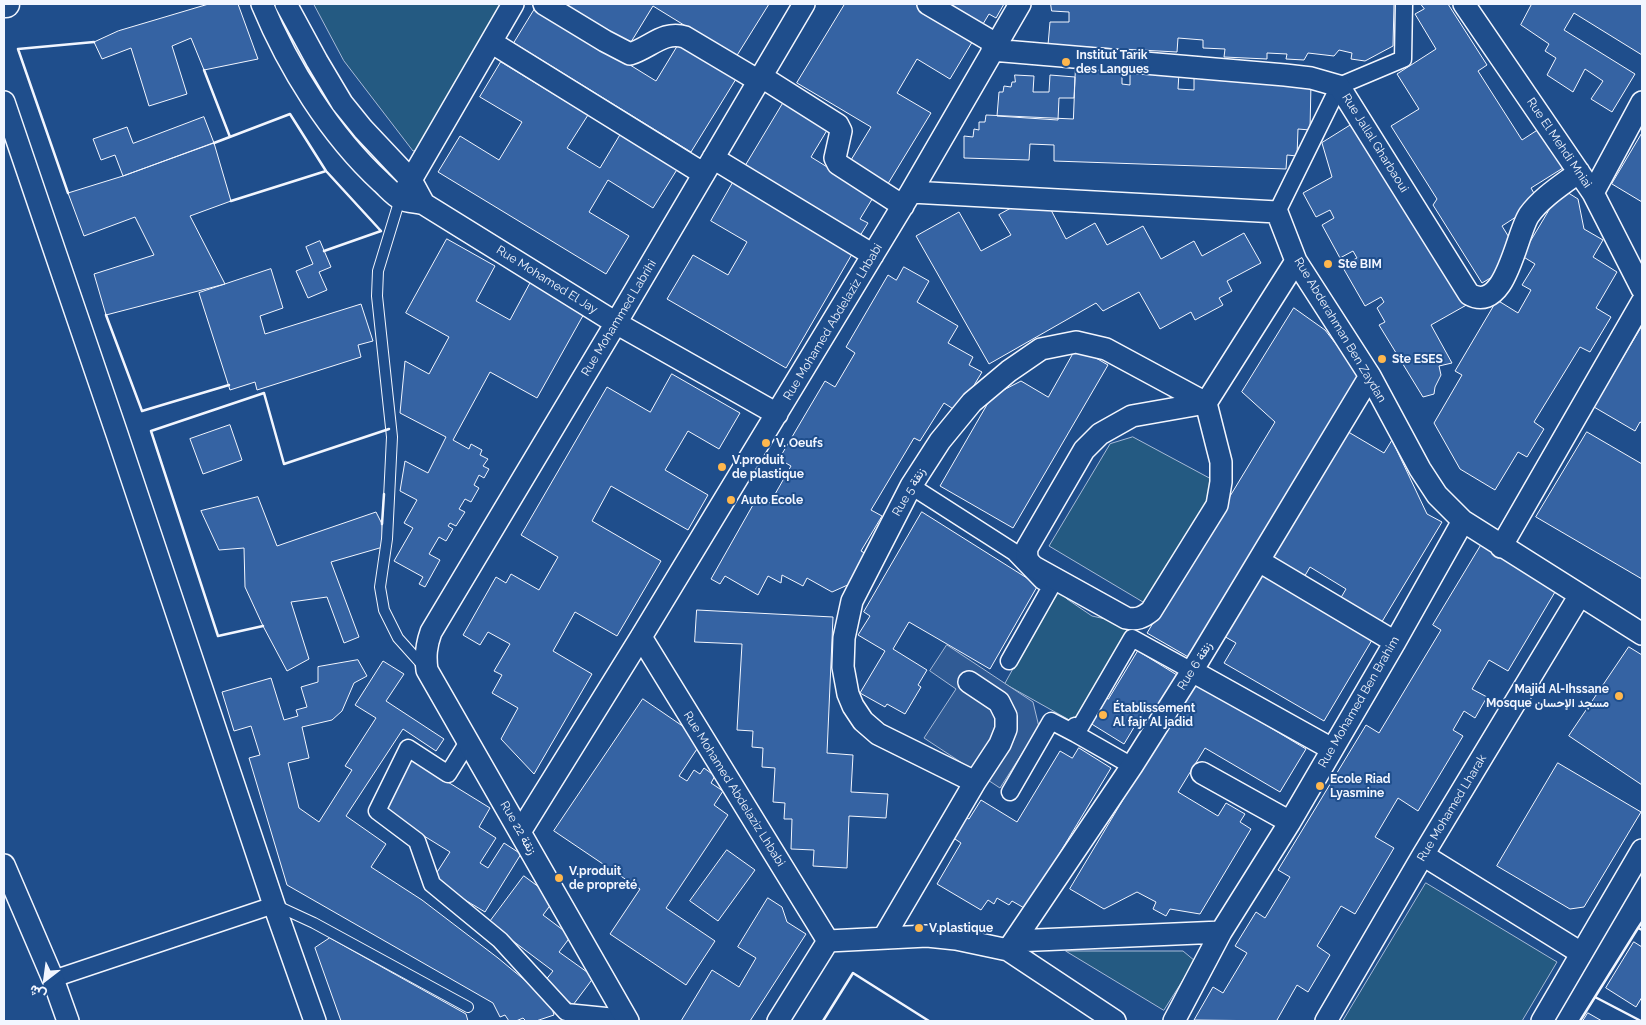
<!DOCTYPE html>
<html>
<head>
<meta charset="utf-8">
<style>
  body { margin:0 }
  #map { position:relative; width:1646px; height:1025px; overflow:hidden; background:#1f4e8c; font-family:Raleway,Vazirmatn,sans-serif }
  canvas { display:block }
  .frame { position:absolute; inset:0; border:5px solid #f2f6ff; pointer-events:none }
  .north { position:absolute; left:20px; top:955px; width:50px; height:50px; -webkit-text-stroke:4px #1f4e8c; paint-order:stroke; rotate:210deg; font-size:14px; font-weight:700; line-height:20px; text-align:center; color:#f2f6ff }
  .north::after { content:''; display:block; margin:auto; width:18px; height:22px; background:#f2f6ff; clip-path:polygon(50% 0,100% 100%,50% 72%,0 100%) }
</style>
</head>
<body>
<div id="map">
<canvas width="1646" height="1025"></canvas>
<div class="frame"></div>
<div class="north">ش</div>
</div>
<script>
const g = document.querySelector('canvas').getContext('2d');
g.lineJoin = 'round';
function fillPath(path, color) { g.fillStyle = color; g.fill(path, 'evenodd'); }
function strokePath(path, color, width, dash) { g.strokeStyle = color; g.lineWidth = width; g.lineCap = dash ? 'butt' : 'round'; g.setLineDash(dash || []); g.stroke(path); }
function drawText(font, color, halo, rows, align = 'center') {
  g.font = font + ' Raleway,Vazirmatn,sans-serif'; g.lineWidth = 4; g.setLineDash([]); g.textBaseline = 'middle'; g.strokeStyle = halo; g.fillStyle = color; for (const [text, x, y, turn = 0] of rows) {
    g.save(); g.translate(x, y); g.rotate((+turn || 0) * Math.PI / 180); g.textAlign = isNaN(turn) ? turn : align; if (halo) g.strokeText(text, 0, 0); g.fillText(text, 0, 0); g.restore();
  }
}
const green = new Path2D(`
  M314,4H506L432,148L413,151L344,61Z
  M1133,437L1213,480L1216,491L1148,605L1049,546L1110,444Z
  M1058,588L1067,599L1092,616L1132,625L1073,722L1005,684Z
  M1426,883L1557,962L1522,1021H1343Z
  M1066,951H1183L1195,961L1164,1010Z`);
const parking = new Path2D(`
  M947,645L1033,702L1039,727L1000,788L924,738L956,689L930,671Z`);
const building = new Path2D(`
  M209,4H238L258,59L204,70L191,38L172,46L187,94L149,106L131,48L102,59L94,42L118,31Z
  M558,4H769L736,57L653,6L628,47Z
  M845,4H915L974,39L950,79L917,59L897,93L931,113L886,187L848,165L871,127L797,83Z
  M949,4H1004L996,18L989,14L983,24Z
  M1051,4H1394L1393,46L1365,61L1351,59L1352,53L1339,50L1334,56L1308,53L1304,60L1286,59L1287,54L1267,53V59L1224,57L1225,49L1203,48V40L1178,38L1177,52L1048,45L1050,22H1069V12L1052,11Z
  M1421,4H1448L1487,65L1478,71L1522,140L1539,129L1563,168L1531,188L1539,202L1502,226L1515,247L1502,255L1509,267L1482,283L1433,205L1437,199L1391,126L1419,109L1397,74L1436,49L1415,14L1424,9Z
  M1532,4H1642V55L1574,13L1564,30L1635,74L1612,112L1591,99L1603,81L1585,69L1573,92L1547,75L1556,58L1545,51L1549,44L1521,25Z
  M536,7L656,81L679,43L736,79L691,152L514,43Z
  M501,62L588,115L567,148L600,168L621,133L678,168L653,208L608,180L589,212L629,236L606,274L438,172L460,136L499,160L522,122L480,97Z
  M1076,64L1122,67V84L1130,85V71L1179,73L1178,89L1194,90V72L1311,83L1310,130L1298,129L1297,156L1287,155L1286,169L1054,161V145L1030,144L1029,160L964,158V136L973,137L974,129L979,130V122H985L986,115L1073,119Z
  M1015,75L1034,76L1033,92H1049L1050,75L1075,77L1074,98H1059L1058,120L997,116L999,92H1003L1004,86L1011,87L1012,82H1015Z
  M785,100L829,127L811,157L874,196L860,219L868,223L858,239L743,170Z
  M204,117L214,143L123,176L115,155L101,160L93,139L127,127L133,143Z
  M1359,120L1470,303L1431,325L1452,363L1439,366L1441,375L1435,387L1434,394L1423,397L1379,325L1385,322L1377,308L1384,302L1381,297L1365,306L1342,266L1357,258L1353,251L1340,258L1322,225L1334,218L1330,210L1316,217L1303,193L1332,177L1322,143Z
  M1642,133V202L1612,184Z
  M214,143L231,201L190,216L225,284L106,315L94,274L154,255L135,217L84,236L68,193L123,176Z
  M735,179L855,249L786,368L667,299L693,255L728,275L747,242L711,221Z
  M1562,189L1578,199L1584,229L1603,240L1593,257L1617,272L1596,308L1611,317L1590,352L1580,347L1534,422L1544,429L1527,457L1518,452L1495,490L1460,469L1434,423L1462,375L1455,371L1497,300L1518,313L1531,290L1522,285L1535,264L1522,256Z
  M1015,206L1050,208L1066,239L1095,223L1107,245L1143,226L1161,259L1194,241L1202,256L1244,233L1261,263L1227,281L1232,291L1219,298L1223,305L1195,320L1191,312L1160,329L1139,292L1103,311L1096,303L989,364L916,236L959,212L981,251L1011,235L999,215Z
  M447,239L495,266L476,301L510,320L531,281L585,312L537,398L490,372L453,440L469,449L471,444L482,450L480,455L488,459L483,466L489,469L484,478L479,475L474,485L479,488L471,502L465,499L459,509L465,512L456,526L450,523L448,526L453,529L446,541L439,537L429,554L440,560L425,587L419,584L423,577L394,561L413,528L404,523L417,500L400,491L405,461L428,473L446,437L400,413L405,361L429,374L449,337L406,313Z
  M320,241L331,267L319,272L327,290L308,298L296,271L313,264L306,247Z
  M904,267L929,281L917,302L958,326L948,343L973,357L969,365L982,372L958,412L944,403L920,441L914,438L871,510L882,516L861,551L868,555L852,583L832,592L807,578L803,586L782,575L781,583L768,576L758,595L725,576L720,584L711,579L758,496L770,503L791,466L779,459L825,381L835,387L855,353L846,347L888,275L896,280Z
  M271,269L283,308L260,316L265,334L361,304L373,341L358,345L361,357L257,390L255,382L230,390L199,293Z
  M1294,308L1325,330L1343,353L1358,377L1190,658L1147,633L1275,422L1242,392Z
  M1642,326V423L1640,422L1635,431L1594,407Z
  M1077,347L1108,365L1013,528L940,486L992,396L1021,381L1048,397Z
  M672,374L740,413L719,449L688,431L665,470L708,495L688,530L611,486L592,521L661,561L617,636L575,612L553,651L592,674L534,774L501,739L518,708L492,693L502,675L494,671L510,644L488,632L480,645L463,635L496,577L506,583L511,574L539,590L558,557L521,535L607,387L650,412Z
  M230,425L242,460L203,474L190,439Z
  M1345,430L1384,453L1392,440L1427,514L1442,522L1380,625L1339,601L1346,589L1310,567L1303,579L1268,558Z
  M1587,432L1642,464V579L1536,517Z
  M258,497L277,546L376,512L382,524L383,547L331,562L359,637L344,643L327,597L291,602L309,659L287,671L263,626L245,587L244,548L219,550L201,511Z
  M922,512L1038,585L990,669L909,622L893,649L927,670L918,685L921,687L905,714L887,704L885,707L860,693L885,651L858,635L870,616L864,612Z
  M1483,542L1558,587L1508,671L1489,660L1472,689L1487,697L1475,718L1464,711L1453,730L1463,736L1418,811L1398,798L1375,837L1394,848L1355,914L1341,906L1317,946L1330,955L1308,992L1297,985L1277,1020L1279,1021L1194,1020L1213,987L1223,993L1247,953L1235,946L1256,912L1265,918L1290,877L1278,870L1366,725L1379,733L1441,630L1433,625Z
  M1262,569L1375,635L1324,721L1224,663L1236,643L1222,635Z
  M697,610L833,617L827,753L853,755L851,792L888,794L886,818L849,816L847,868L813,866L814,850L791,849L792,819H784L785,803L773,802L775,768L762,767L763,748L752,747L753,731L737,730L742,644L695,642Z
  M1629,647L1642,655V785L1569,736Z
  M1138,651L1177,675L1153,714L1145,709L1124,744L1090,723L1105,697L1108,699Z
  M358,660L367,676L354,683L342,711L332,720L302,727L309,758L288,763L299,808L319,822L352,770L345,766L376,718L355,705L383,661L404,674L386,701L444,739L436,751L403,729L346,816L386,844L371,867L422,900L498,958L550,1001L554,1015L536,1021H526L523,1018L516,1021H509L505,1015L500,1017L493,1003L287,885L249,758L260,755L251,726L234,731L222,692L271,678L284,720L298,716L296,710L307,707L301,687L318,682V667Z
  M1194,682L1306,749L1280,792L1205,748L1178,792L1218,816L1226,803L1245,814L1240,822L1251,829L1200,914L1170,909L1166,916L1153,909L1156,902L1137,892L1104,909L1070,889Z
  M643,699L703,740L679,776L687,781L694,770L700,774L704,768L715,776L711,783L723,791L714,805L728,815L666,908L715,941L686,985L610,934L640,889L554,831Z
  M1079,748L1111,768L1026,909L1012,901L1009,905L997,898L994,904L988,900L981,910L937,884L961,843L952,837L964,816L969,819L981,800L1017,822L1060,751L1072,758Z
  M412,760L490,808L479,827L496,838L480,863L488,868L504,843L521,854L485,912L432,880L450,852L382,810Z
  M1558,763L1641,812L1584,907L1570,909L1497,866Z
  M727,850L755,870L718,921L690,901Z
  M524,876L555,899L543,915L571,936L559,952L594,977L573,1005L544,982L553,971L489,923Z
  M768,898L782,907L787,922L806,934L750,1021H681L712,970L739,987L756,958L738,947Z
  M330,938L466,1014L468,1021H341L315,948Z
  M1634,942L1642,947V997L1636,1007L1606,988Z
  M1588,1013L1602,1021H1583Z`);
const service = new Path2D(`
  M400,199L378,271L377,296L392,437L387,539L380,587L384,610L398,638L424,667
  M275,905L314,923L468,1007`);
const pedestrian = new Path2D(`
  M1277,212L1339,86L1403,59L1404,4
  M911,486L1014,552L1042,581L1052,585L1009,661
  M1075,726L1076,734L1132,766
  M468,742L448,774L408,748L377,811L417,841L432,884L500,940L566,1012L626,1018
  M1010,792L1051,721L1076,734L1132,638L1192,671
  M53,979L274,905`);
const minor = new Path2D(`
  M262,4C288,67 330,135 381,182C387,187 394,196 401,199C408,202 417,202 424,204L411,180L363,129L342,103L317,61L286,4
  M544,4L605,41L630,54C650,48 664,30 685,37L759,81
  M928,4L996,44
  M1464,4L1593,193L1642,289
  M491,42L704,174
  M992,50L1285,75L1311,78L1339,86L1469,294C1506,315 1516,234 1529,215C1542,197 1562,185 1579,172
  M762,77L838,125L841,131L835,158L838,164L903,206
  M4,102L117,434L274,905L315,1021
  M713,158L873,255
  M404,192L513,4
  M911,192L1277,212L1296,261L1370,376L1420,469L1437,495L1463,521L1642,634
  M1593,193L1642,102
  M424,204L616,323L777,414
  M1206,403L1221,462V482L1217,505L1151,611C1142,618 1137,620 1126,618L1034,567C1027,561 1026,557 1027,548L1084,450L1100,434L1132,416Z
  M1501,547L1642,302
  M1259,561L1395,642
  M641,637L828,941
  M1192,671L1332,749
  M1202,773L1290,822
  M975,782L878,734L863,721L853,706L848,694L843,667L844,638L852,601L911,486L940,441L972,402L1009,371L1041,349L1076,342L1106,349L1206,403L1296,261
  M520,832L641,637L911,192L1020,4
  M1423,855L1581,953
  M4,865L53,979L68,1021
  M884,937L975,782L1000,744L1006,729V716L999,702L969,682
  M828,941L927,936L956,939L1008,950L1115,1021
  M1014,941L1221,932
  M1008,950L1132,766L1192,671L1370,376
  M628,1021L427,670C425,656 426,646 431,632L616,323L804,4
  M778,1021L828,941
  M1174,1021L1221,932L1290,822L1395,642L1463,521
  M1326,1021L1423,855L1580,595
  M1542,1021L1642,850`);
const tertiary = new Path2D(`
  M4,4H6`);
const wall = new Path2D(`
  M204,70L230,137
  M214,143L290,114L326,171L381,231L324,251
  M68,193L18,49L94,42
  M231,201L326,171
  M106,315L142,411L229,385
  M382,524L384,494
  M263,626L218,636L151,431L264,393L284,464L389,429
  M1642,922L1638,928L1642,930
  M1595,997L1641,1021
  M823,1021L853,973L929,1021
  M1580,1021L1638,928`);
const markers = [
  [1066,62,5,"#ffb74d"],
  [1328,264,5,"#ffb74d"],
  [1382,359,5,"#ffb74d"],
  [766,443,5,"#ffb74d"],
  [722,467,5,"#ffb74d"],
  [731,500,5,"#ffb74d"],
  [1619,696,5,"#ffb74d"],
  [1103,715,5,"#ffb74d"],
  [1320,786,5,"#ffb74d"],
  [559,878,5,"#ffb74d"],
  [919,928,5,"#ffb74d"]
];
const poiNames = [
  ["Institut Tarik",1076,55],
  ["des Langues",1076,69],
  ["Ste BIM",1338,264],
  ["Ste ESES",1392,359],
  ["V. Oeufs",776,443],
  ["V.produit",732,460],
  ["de plastique",732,474],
  ["Auto Ecole",741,500],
  ["Majid Al-Ihssane",1609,689,"right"],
  ["Mosque مسجد الإحسان",1609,703,"right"],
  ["Établissement",1113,708],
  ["Al fajr Al jadid",1113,722],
  ["Ecole Riad",1330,779],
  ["Lyasmine",1330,793],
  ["V.produit",569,871],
  ["de propreté",569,885],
  ["V.plastique",929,928]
];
const streetNames = [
  ["Rue Jallal Gharbaoui",1375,143,58],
  ["Rue El Mehdi Mniai",1559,143,56],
  ["Rue Mohamed El Jay",547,280,32],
  ["Rue Mohammed Labrihi",619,318,-59],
  ["Rue Mohamed Abdelaziz Lhbabi",833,322,-59],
  ["Rue Abderahman Ben Zaydan",1340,330,59],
  ["Rue 5 زنقة",909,492,-60],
  ["Rue 6 زنقة",1195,666,-58],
  ["Rue Mohamed Ben Brahim",1359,702,-60],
  ["Rue Mohamed Abdelaziz Lhbabi",734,789,58],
  ["Rue Mohamed Lharak",1452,808,-59],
  ["Rue 22 زنقة",518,828,60]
];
fillPath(green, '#245a82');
strokePath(green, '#a8bbd7', 1);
fillPath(parking, '#305b95');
strokePath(parking, '#a8bbd7', 1);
fillPath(building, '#3563a3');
strokePath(building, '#f2f6ff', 1);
strokePath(service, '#f2f6ff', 12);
strokePath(pedestrian, '#f2f6ff', 19);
strokePath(minor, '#f2f6ff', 24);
strokePath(tertiary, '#f2f6ff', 29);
strokePath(service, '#1f4e8c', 10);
strokePath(pedestrian, '#1f4e8c', 16);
strokePath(minor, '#1f4e8c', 21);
strokePath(tertiary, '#1f4e8c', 26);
strokePath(wall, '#f2f6ff', 2.5);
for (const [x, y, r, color] of markers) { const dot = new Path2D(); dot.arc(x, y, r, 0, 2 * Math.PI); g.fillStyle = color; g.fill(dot); strokePath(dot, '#1f4e8c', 2); }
drawText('bold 12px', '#f2f6ff', '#1f4e8c', poiNames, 'left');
drawText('12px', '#f2f6ff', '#1f4e8c', streetNames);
</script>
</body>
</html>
